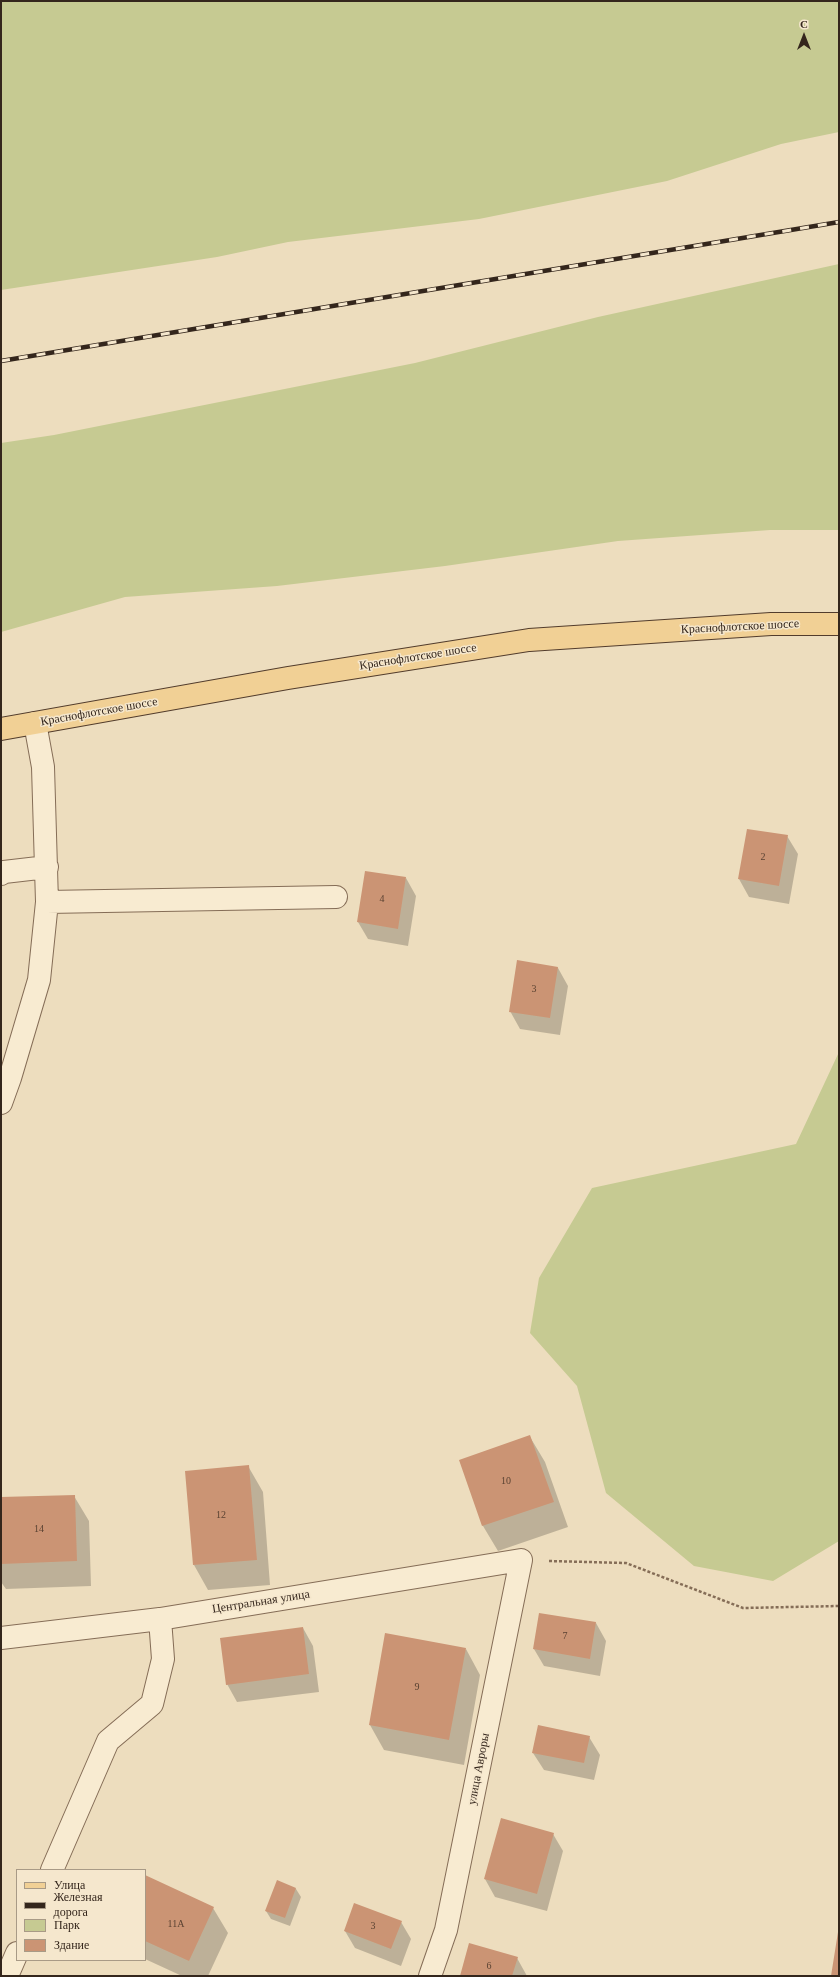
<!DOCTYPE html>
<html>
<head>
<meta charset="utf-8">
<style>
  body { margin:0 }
  #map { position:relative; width:840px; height:1977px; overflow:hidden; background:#edddbe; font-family:"Times New Roman",serif }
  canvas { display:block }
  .frame { position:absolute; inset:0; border:2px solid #34261c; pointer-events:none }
  .legend { position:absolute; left:16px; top:1869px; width:130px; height:92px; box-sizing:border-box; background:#f5e7cd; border:1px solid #a89a86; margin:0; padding:5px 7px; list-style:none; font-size:12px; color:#34261c }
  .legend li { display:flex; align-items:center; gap:8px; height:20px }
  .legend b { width:20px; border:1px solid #a89a86 }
  .north { position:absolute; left:784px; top:16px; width:40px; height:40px; -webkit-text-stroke:3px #f5e7cd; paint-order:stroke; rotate:0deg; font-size:11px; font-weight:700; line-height:16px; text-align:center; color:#34261c }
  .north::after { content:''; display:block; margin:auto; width:14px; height:18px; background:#34261c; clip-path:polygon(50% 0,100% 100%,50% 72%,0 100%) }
</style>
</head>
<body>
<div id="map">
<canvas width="840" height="1977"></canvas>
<div class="frame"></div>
<ul class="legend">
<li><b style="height:5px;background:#f1d095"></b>Улица</li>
<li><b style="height:5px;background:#34261c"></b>Железная дорога</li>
<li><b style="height:11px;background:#c6ca92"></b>Парк</li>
<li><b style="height:11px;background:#cb9474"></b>Здание</li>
</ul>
<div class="north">С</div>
</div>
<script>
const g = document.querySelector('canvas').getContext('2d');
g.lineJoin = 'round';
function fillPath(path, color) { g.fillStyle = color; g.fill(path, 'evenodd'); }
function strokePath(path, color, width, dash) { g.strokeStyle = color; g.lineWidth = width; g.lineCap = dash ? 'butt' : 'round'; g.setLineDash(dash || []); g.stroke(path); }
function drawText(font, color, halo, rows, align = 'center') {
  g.font = font + ' "Times New Roman",serif'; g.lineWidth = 3; g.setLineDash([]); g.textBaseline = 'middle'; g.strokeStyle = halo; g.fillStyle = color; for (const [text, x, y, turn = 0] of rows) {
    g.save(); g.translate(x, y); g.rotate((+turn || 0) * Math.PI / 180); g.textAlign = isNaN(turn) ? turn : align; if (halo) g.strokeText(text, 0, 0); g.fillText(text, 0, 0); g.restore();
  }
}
const green = new Path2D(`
  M1,1H839V132L781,144L667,181L479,219L288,242L217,257L1,290Z
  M839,264V530H770L618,541L445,566L277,586L125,597L1,632V443L54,435L415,363L598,317Z
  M839,1052V1541L773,1581L694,1566L606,1493L577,1386L530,1333L539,1278L592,1188L796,1144Z`);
const shadow = new Path2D(`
  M748,830L787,836L798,854L789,904L749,897L739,879Z
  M406,878L416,896L408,946L368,939L358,922Z
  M518,961L558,968L568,986L560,1035L520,1029L510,1011Z
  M530,1437L545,1462L568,1527L498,1551L483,1526L460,1461Z
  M248,1466L263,1492L270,1585L208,1590L194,1565Z
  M74,1496L89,1521L91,1586L6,1589L1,1582V1498Z
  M596,1623L606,1641L600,1676L544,1666L534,1649Z
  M303,1628L313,1646L319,1692L237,1702L227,1684Z
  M466,1649L480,1675L464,1765L384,1750L370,1725Z
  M589,1737L600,1755L594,1780L544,1770L533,1753Z
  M553,1834L563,1851L547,1911L495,1897L485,1879Z
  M145,1876L213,1908L228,1933L208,1976H182L145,1959Z
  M278,1882L296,1889L301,1897L290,1926L271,1919L266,1911Z
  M401,1922L411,1939L401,1966L355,1948L345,1931Z
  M839,1934V1976H832Z
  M517,1958L527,1976H461Z`);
const building = new Path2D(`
  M747,829L788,835L779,886L738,879Z
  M365,871L406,877L398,929L357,922Z
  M517,960L558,967L550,1018L509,1012Z
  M530,1435L554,1502L482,1526L459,1460Z
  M249,1465L257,1560L193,1565L185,1471Z
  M75,1495L77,1561L1,1564V1497Z
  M539,1613L596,1622L590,1659L533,1649Z
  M303,1627L309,1674L226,1685L220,1638Z
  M385,1633L466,1648L449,1740L369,1725Z
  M538,1725L590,1736L584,1763L532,1753Z
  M501,1818L554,1833L537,1894L484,1879Z
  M145,1875L214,1907L189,1961L145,1941Z
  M277,1880L296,1888L285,1918L265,1911Z
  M354,1903L402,1921L391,1949L344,1931Z
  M838,1932L839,1976H831Z
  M469,1943L518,1957L512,1976H460Z`);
const path = new Path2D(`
  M549,1561L626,1563L743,1608L839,1606`);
const minor = new Path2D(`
  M1,874L4,872L47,867
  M47,902L336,897
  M1,1103L10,1078L39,980L47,902L43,767L35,723
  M1,1638L160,1619L521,1560L446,1930L430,1976
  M52,1870L108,1741L152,1704L163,1659L160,1619
  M7,1976L17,1953`);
const major = new Path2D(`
  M1,729L288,678L529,640L771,624H839`);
const rail = new Path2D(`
  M1,361L839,222`);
const numberNames = [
  ["2",763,857],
  ["4",382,899],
  ["3",534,989],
  ["10",506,1481],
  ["12",221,1515],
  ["14",39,1529],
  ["7",565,1636],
  ["9",417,1687],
  ["11А",176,1924],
  ["3",373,1926],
  ["6",489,1966]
];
const streetNames = [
  ["Краснофлотское шоссе",740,627,-3],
  ["Краснофлотское шоссе",418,657,-9],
  ["Краснофлотское шоссе",99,712,-10],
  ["Центральная улица",261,1602,-9],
  ["улица Авроры",479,1769,-79]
];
fillPath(green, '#c6ca92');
fillPath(shadow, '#0003');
fillPath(building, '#cb9474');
strokePath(minor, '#856d57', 24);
strokePath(major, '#523c2c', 24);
strokePath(path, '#856d57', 2.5, [3, 2]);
strokePath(minor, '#f8ebd1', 22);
strokePath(major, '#f1d095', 22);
strokePath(rail, '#34261c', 4.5);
strokePath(rail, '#f5e7cd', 3, [9]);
drawText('10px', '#5a4232', null, numberNames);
drawText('12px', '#34261c', '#f5e7cd', streetNames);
</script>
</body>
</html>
